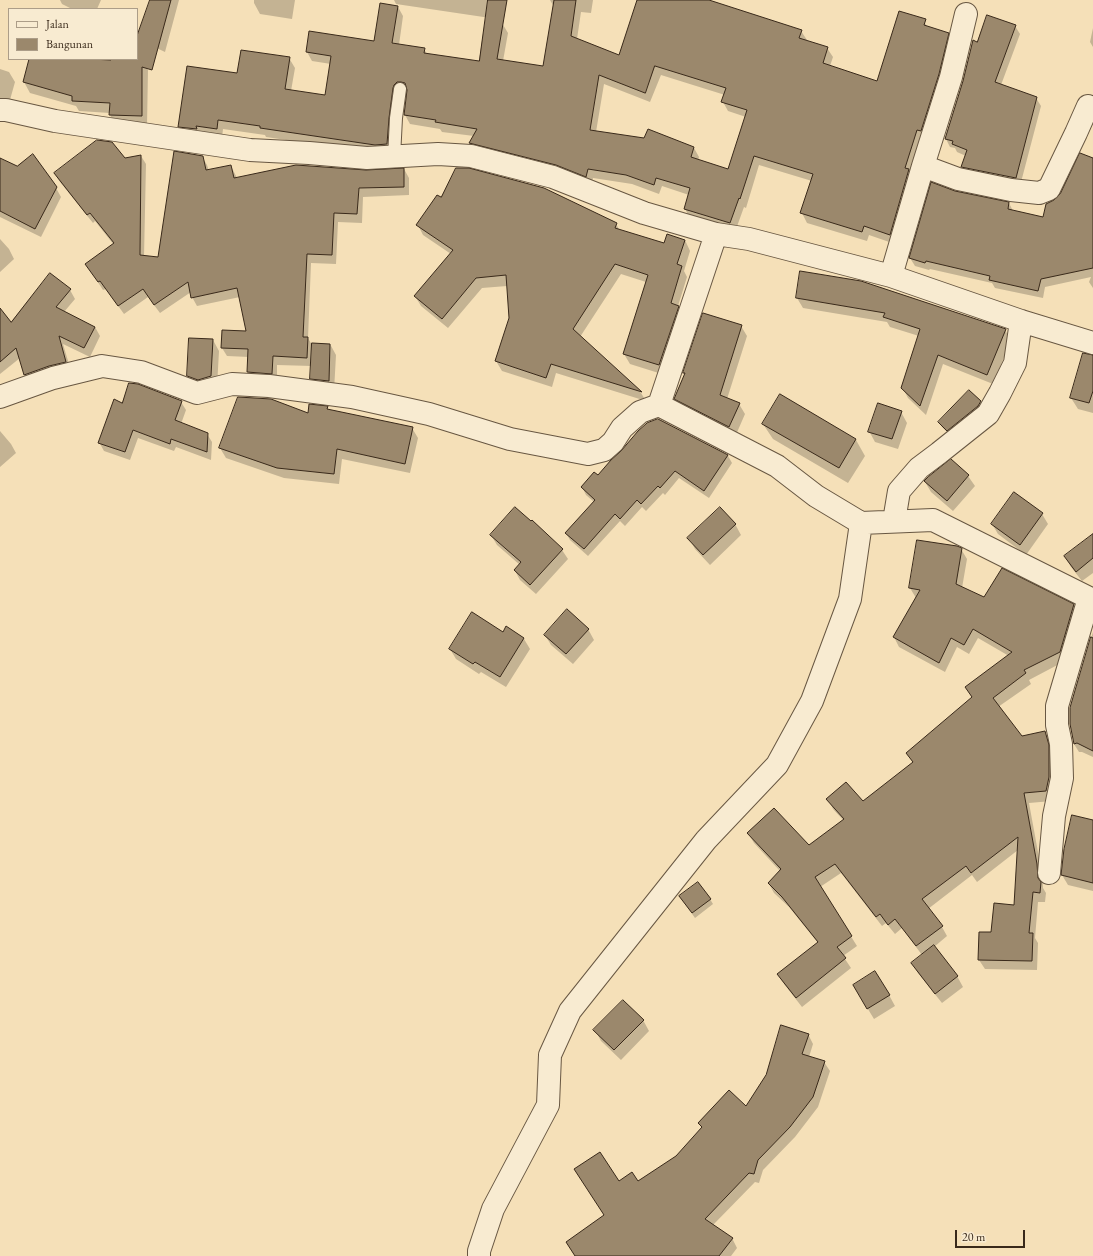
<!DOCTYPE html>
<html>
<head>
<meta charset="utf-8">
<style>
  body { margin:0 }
  #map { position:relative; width:1093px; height:1256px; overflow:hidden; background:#f5e0b8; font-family:"EB Garamond",serif }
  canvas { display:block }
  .legend { position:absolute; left:8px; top:8px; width:130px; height:52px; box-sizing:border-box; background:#f8ebd1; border:1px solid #ac9d88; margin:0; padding:5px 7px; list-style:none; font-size:12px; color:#39291a }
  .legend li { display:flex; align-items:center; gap:8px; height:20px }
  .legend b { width:20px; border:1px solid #ac9d88 }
  .scale { position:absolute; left:955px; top:1230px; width:70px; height:18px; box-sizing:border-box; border:2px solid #39291a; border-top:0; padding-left:5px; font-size:12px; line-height:14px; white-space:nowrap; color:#39291a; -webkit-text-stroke:3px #f8ebd1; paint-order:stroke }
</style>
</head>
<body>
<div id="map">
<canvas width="1093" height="1256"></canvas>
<ul class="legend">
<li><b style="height:5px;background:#f8ebd1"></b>Jalan</li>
<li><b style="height:11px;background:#9b886c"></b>Bangunan</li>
</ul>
<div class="scale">20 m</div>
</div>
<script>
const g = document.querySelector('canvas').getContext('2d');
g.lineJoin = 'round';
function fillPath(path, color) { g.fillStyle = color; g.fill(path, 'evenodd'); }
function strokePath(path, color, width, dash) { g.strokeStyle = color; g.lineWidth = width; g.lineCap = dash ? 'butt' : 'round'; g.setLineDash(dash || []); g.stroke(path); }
const shadow = new Path2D(`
  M60,0H101L97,9H72L62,4Z
  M152,0H179L165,52L146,43Z
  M254,0H295L292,19L260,14L254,3Z
  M394,0H500L497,19L396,4Z
  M550,0H593L591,13L581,12L577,39L620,56L638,0H705L801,31L807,40L806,41L827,48L833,57L830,66L878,82L923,19L927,27L948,33L953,43L895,244L869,235L867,241L807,223L802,213L812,181L759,165L746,208L744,207L735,232L690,218L685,209L689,195L662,186L659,194L632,184L593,178L591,185L475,153L470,143L474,136L442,132L440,129L410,124L405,115L408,91H406L399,93L392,153L381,154L266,137L265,135L223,129L222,138L184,136L179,126L238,74L289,58L295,68L291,91L326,96L331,64L312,61L307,52L375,42L398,7L403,16L399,45L424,49L427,54L480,62L502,23L508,33L503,61L544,67L554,7ZM661,75L725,95L723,102L728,111L746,117L729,170L698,161L699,157L694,148L596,132L604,84L650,102Z
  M1015,26L1020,34L1001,85L1036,98L1041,106L1020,186L967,175L963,167L966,156L957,152L955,148L950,147L946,139L978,43Z
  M1093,28V47L1090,42Z
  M137,58L142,59L148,70L147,126H116L110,115V113L79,111L76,106L30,93L24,82L30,59H75L111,61L112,59H137Z
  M0,69L9,72L15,82L8,107L0,106Z
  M141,156L146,164L144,257L159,258L202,157L207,165L209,171L231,166L237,178L404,169L409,178V195L363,197L362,223L338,222L336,264L311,263L308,338L313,347L330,344L336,355L334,391L317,389L311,379L312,366L277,365V382L253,381L248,372L249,357L227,356L222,348L248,332L240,297L197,306L192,297L191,292L160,313L148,297L124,314L106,289L103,290L86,264L114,245L95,221L93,223L60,182L55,174Z
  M0,159L56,188L61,197L41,237L0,217Z
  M1093,159V288L1089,282L1091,277L1045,287L1043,298L995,288L992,283L930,269L929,270L915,266L910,258L955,192L1009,203L1013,211L1043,218L1055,201Z
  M441,199L616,224L620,231L664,244L685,240L690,251L684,271L687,277L678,306L684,316L665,375L630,364L624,354L646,282L621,274L580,337L641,393L646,401L556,373L552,387L502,371L496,361L510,318L507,286L482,288L448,328L421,306L415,296L451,254L423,235L418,225Z
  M0,239L9,249L14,259L0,272Z
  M70,290L75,299L64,312L95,327L100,336L90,357L63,344L71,371L30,384L25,375L20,358L0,374V309L11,323Z
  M797,298L1005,330L1011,340L993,384L943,364L926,415L908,398L902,387L919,336L890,327L887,322L803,308Z
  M741,326L747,336L727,399L739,404L745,414L735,437L681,409L675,399L685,375L684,373Z
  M213,340L219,351L217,387L194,386L188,376Z
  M1093,369V413L1078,409L1071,398Z
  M780,396L856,440L865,456L848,483L773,439L763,424Z
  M181,402L186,410L181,424L207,434L212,442L211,460L176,447L174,451L138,438L130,460L104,451L99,442Z
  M980,402L983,407L950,435L942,427L939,422Z
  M327,407L329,410L412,428L418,438L410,473L342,459L339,484L284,478L226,458L220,448Z
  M901,412L907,423L898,449L875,442L869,431Z
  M658,420L728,456L732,463L709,498L679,478L665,495L663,493L646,511L642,507L625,526L620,521L588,556L570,540L566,533L594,502L586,495L582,487L598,477Z
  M0,431L11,444L16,453L0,467Z
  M968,476L975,486L953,511L931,492L925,482Z
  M1042,514L1048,524L1026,555L998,534L992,524Z
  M532,521L562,550L568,559L536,594L520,580L515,571L520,565L497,545L491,535Z
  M735,524L741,535L710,565L695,549L689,538Z
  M1093,534V573L1082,581L1071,567L1065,557Z
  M961,549L967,559L962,588L984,598L1073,605L1079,615L1065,661L1029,680L1031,684L998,707L1022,737L1045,732L1050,741L1052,801L1029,803L1042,874L1043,888L1046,893L1045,902H1038L1035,938L1038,943L1037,970L985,969L979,960L992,933L1015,906L1018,850L977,882L972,875L928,909L942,927L947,936L934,947L957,976L963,987L942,1003L918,973L912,963L922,955L902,928L895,934L886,923L882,926L841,873L820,887L857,946L843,956L851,968L802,1007L784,984L778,975L818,943L789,907L774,893L769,884L780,871L754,843L748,833L809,847L844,821L833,809L828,799L863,802L913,763L907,754L972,698L966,687L1009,656L978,638L969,654L957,647L945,672L899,647L894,637L916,598L910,588Z
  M507,628L524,639L530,649L506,687L481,672L479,674L456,659L450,649L503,633Z
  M588,629L594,640L573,664L551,645L545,635Z
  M1093,632V757L1082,752H1079L1074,744L1070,708Z
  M1093,821V891L1068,885L1062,875Z
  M680,897L710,899L713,904L695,918Z
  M889,995L895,1006L874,1019L860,996Z
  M643,1020L649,1031L621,1060L601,1041L595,1030Z
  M808,1034L813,1044L809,1057L824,1062L830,1071L818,1107L795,1137L763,1170L759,1183L755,1182L713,1225L732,1238L737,1248L731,1256H575L605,1216L619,1182H638L676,1157L702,1129L699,1123L746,1108Z`);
const building = new Path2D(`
  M150,0H171L152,70L142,67V116L109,115L110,103L72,101V96L23,82L29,59H91L111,60V59H137V36Z
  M488,0H507L497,59L543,66L554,0H576L571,36L619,55L637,0H709L802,30L799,38L828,47L823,63L877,81L899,11L926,19L924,25L949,33L939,74L921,131L917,130L905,168L909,169L890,235L864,226L862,232L800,213L813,174L754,156L740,199L739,198L730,223L684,209L690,188L656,178L654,185L626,175L588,169L586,177L556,165L469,143L477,129L435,122L436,120L404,115L407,90L405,83L401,82H397L394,85L393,88L389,118L387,144L375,145L260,128V126L218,120L217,129L196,126L197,129L178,127L187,66L237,73L241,50L290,57L285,89L325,95L331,56L306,52L309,31L374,41L380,3L398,6L392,43L425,48L424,53L479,61ZM655,66L726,88L721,102L747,110L728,169L691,157L694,147L648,129L644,138L590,130L599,75L645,93Z
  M987,15L1016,25L995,82L1037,97L1016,178L961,167L967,150L952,144L953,141L945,139L963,81L973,40L977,42Z
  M97,140L112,142L125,158L141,155L140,255L158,257L174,151L203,156L206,170L231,165L234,178L296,165L366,170L404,168V187L359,188L357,214L334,213L332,255L307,254L303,337H308L307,358L273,356L272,374L247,372L248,349L221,348L222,330L246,331L237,288L191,298L188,282L154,305L143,289L118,306L100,281L98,282L85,264L114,243L90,213L87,215L54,173Z
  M1080,153L1093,158V268L1041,279L1038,291L989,280L990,276L926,261L925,263L909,258L931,182L955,191L1009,202L1008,209L1043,217L1046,204L1054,200L1060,194Z
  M33,154L57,187L35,229L0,211V158L17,166Z
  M456,168H469L544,188L617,223L615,228L664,243L667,234L685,240L677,264L682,266L671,303L679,306L659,365L623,354L648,275L615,264L573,329L642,392L551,364L546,378L495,361L509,318L506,275L476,278L442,319L414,296L453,250L416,225L437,195L441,197Z
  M800,271L861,281L1006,329L987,375L938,355L920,406L901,388L920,329L883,317L885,313L796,298Z
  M50,273L71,289L56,307L95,327L84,348L59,336L66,362L49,366L24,375L16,348L0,362V308L11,322Z
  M703,313L742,325L720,395L740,403L729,427L674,399L685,373H683Z
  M189,338L213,339L211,376L198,380L187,376Z
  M312,343L330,344L329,381L310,379Z
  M1083,353L1093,355V391L1089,403L1070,398Z
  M129,383L138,384L182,401L175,420L208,433L207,452L171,439L170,444L133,430L125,452L98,443L114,399L122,403Z
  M969,390L981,401L978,406L947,431L938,422Z
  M780,394L856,439L839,468L762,424Z
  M238,397L271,399L308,413L309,404L328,406L327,409L413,427L405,464L337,449L334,474L277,468L219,448Z
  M878,403L902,411L892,439L868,432Z
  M658,419L728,455L704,491L675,471L660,488L658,486L641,504L637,500L620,519L615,514L584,549L565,533L595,500L581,487L594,472L598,475L611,460L621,451L638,431L647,423Z
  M951,459L969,475L947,501L924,481L928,477Z
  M1014,492L1043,513L1020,545L991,524Z
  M515,507L531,521L532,520L563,549L530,585L514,570L521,562L490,535Z
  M720,507L736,524L703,555L687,538Z
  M1093,534V558L1076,572L1064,556Z
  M917,540L957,546L962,548L956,584L984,597L1002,568L1074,604L1060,652L1024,670L1026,673L993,698L1022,736L1045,731L1049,745V777L1046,791L1024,793L1037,864L1038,878L1041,882L1040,893L1033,892L1029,933H1033L1032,961L978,960L979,932H991L994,903L1014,905L1018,837L971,873L966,866L922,899L943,926L916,946L895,919L888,925L880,914L876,917L835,864L815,877L852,936L837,947L846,958L796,998L777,974L818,942L782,897L768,883L781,869L747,833L774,808L809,845L844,819L826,799L846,782L863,801L913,762L906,753L972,697L965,687L1012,652L973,629L964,645L951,638L939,663L893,637L920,590L909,588Z
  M567,609L589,629L566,654L544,635Z
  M472,612L503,632L506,626L524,638L500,677L475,662L473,664L449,649Z
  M1091,637L1093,638V751L1077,743L1074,744L1070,724V708Z
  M1072,815L1093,820V883L1061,875L1064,849Z
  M698,882L711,899L692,913L679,896Z
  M934,945L958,976L935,994L911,963Z
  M875,971L890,995L867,1009L853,985Z
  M623,1000L644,1020L614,1050L593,1030Z
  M781,1025L809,1034L802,1054L825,1061L813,1097L790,1127L758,1160L754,1174L749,1173L705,1219L733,1238L719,1256H575L566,1242L604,1215L574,1169L600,1152L619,1181L632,1172L638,1181L676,1156L702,1127L698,1123L729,1090L746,1106L766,1075Z`);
const service = new Path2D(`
  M394,157L396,118L400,89`);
const minor = new Path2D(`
  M0,110H6L55,121L250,150L309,153L367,158L438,154L471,156L553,177L644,213L716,234L749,239L891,276L1021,321L1093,343
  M923,166L951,77L966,14
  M891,276L923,166L958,179L1011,190L1039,193L1049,189L1076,133L1088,106
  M0,397L53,378L102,366L141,372L197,393L232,384L269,386L352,397L429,414L510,439L588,454L604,450L613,442L622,428L640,412L659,405L777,466L816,496L861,523L933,520L1093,600
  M659,405L716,234
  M894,521L899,491L919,468L939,453L988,414L1000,393L1015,363L1021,321
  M1049,873L1054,816L1062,778L1061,744L1057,725V706L1089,598
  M479,1256V1251L493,1209L548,1105L550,1055L570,1011L706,840L777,765L812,701L850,599L861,523`);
fillPath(shadow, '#0003');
fillPath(building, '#9b886c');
strokePath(building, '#39291a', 1);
strokePath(service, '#685742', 14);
strokePath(minor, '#685742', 24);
strokePath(service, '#f8ebd1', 12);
strokePath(minor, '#f8ebd1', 22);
</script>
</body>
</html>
